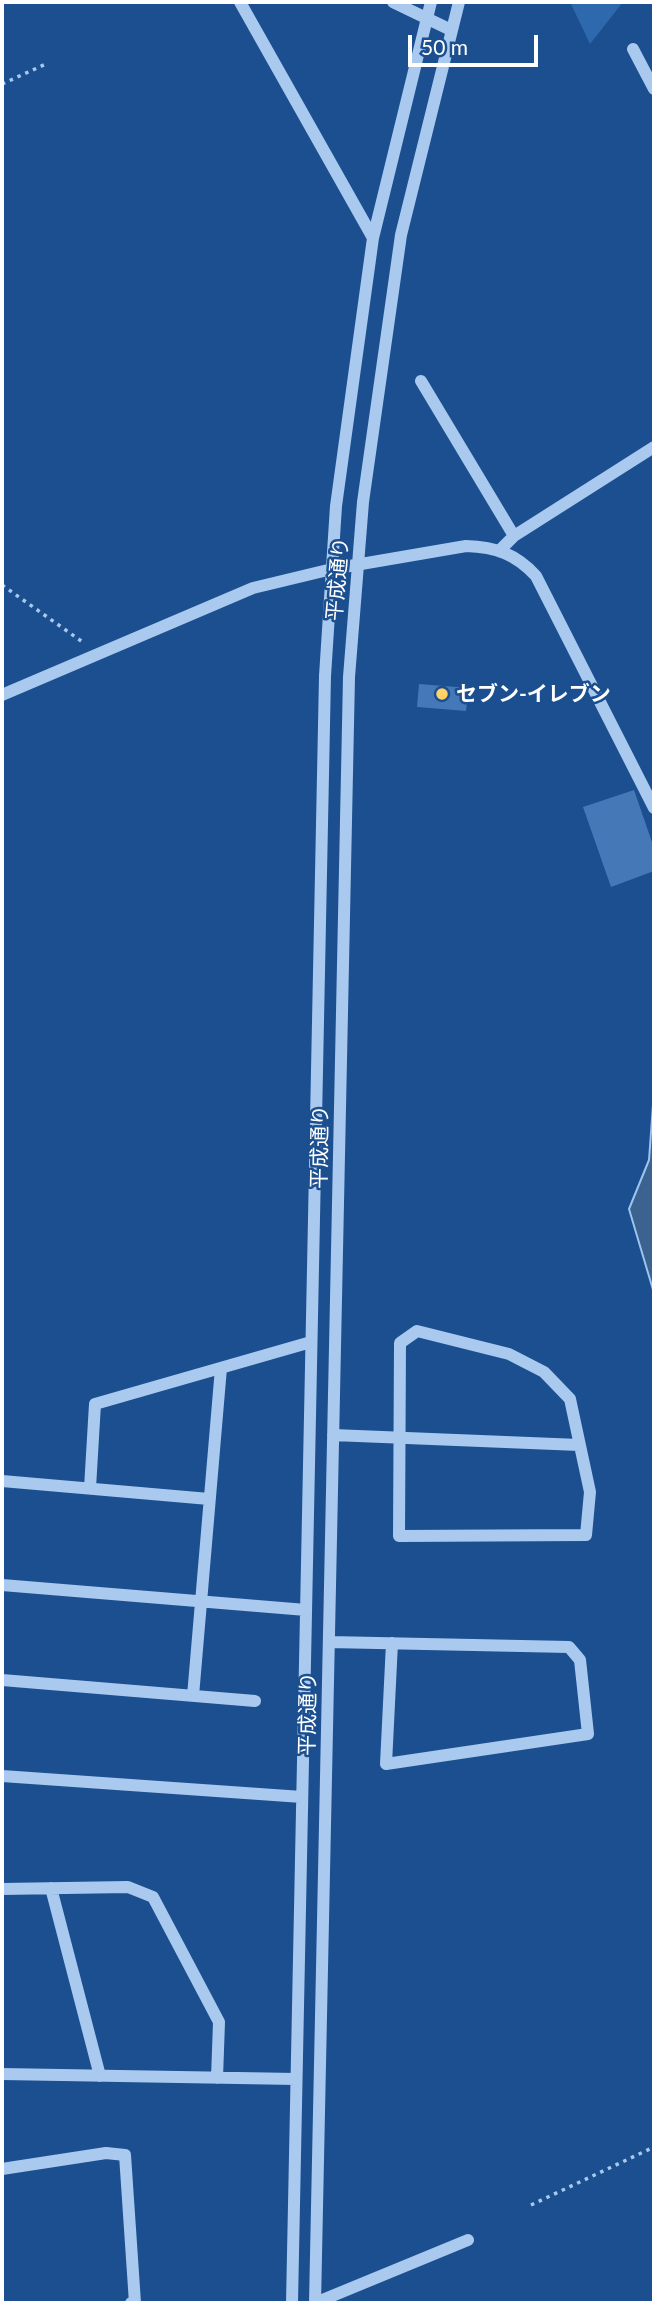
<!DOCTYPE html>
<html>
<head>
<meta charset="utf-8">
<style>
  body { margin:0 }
  #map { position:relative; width:656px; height:2305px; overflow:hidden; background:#1b4f8f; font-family:Lato,sans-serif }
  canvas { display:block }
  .frame { position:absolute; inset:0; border:4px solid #fff; pointer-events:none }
  .scale { position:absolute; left:408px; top:35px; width:130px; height:32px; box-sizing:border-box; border:4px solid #fff; border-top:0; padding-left:9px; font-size:21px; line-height:24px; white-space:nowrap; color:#fff; -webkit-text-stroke:5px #1b4f8f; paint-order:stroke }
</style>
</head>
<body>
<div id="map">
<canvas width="656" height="2305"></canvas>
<div class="frame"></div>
<div class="scale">50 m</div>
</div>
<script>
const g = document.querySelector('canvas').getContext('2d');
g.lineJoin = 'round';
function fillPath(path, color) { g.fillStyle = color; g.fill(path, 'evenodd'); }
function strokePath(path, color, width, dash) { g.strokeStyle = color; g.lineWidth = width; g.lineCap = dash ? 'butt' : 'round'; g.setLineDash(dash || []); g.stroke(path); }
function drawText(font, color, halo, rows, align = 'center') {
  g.font = font + ' Lato,"Noto Sans JP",sans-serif'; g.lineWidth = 5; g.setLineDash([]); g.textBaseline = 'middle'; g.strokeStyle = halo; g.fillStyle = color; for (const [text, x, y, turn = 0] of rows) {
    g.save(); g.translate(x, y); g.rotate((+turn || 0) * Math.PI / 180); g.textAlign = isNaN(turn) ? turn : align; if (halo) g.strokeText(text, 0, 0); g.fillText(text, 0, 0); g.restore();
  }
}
const green = new Path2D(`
  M570,2H623L590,44Z`);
const water = new Path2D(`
  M654,1091V1293L629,1209L649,1160Z`);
const building = new Path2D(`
  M419,684L469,688L466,711L417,707Z
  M634,790L654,848V871L611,887L583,807Z`);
const path = new Path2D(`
  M2,84L46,64
  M2,585L84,643
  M531,2205L654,2147`);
const minor = new Path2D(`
  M240,2L373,238
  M393,2L451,30
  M633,49L654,89
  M421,381L514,536
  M500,550L514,536L654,447
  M2,695L253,588L332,569L466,546C496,547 516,554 536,576L654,808
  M417,1331L509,1354L544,1372L570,1399L590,1492L586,1535L399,1536L400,1343Z
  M333,1435L579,1445
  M2,1481L209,1499
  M90,1488L95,1404L311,1342
  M2,1585L306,1610
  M329,1642L569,1647L580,1660L588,1734L386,1764L392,1643
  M2,1680L255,1701
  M193,1696L221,1368
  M2,1776L302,1797
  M51,1888L100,2076
  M2,1889L128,1887L153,1897L219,2022L217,2078
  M2,2074L296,2079
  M2,2169L106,2153L125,2155L135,2303H131
  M292,2303L325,676L336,506L373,238L431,2
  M315,2303L349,677L363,502L401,235L459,2
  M315,2303L468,2240`);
const markers = [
  [442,694,7,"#ffd166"]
];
const streetNames = [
  ["平成通り",338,579,-85],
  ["平成通り",320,1147,-89],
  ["平成通り",308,1714,-89]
];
const poiNames = [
  ["セブン-イレブン",456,694]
];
fillPath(green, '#2e69ad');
fillPath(water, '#3c6290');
strokePath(water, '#9cc4f0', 2);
fillPath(building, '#4478b7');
strokePath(path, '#a9c9ee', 3.5, [3.5, 5]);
strokePath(minor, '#a9c9ee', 12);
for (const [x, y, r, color] of markers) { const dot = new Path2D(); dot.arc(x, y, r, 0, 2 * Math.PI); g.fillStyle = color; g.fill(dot); strokePath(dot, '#1b4f8f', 2.5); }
drawText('21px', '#fff', '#1b4f8f', streetNames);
drawText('bold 21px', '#fff', '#1b4f8f', poiNames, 'left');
</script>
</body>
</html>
